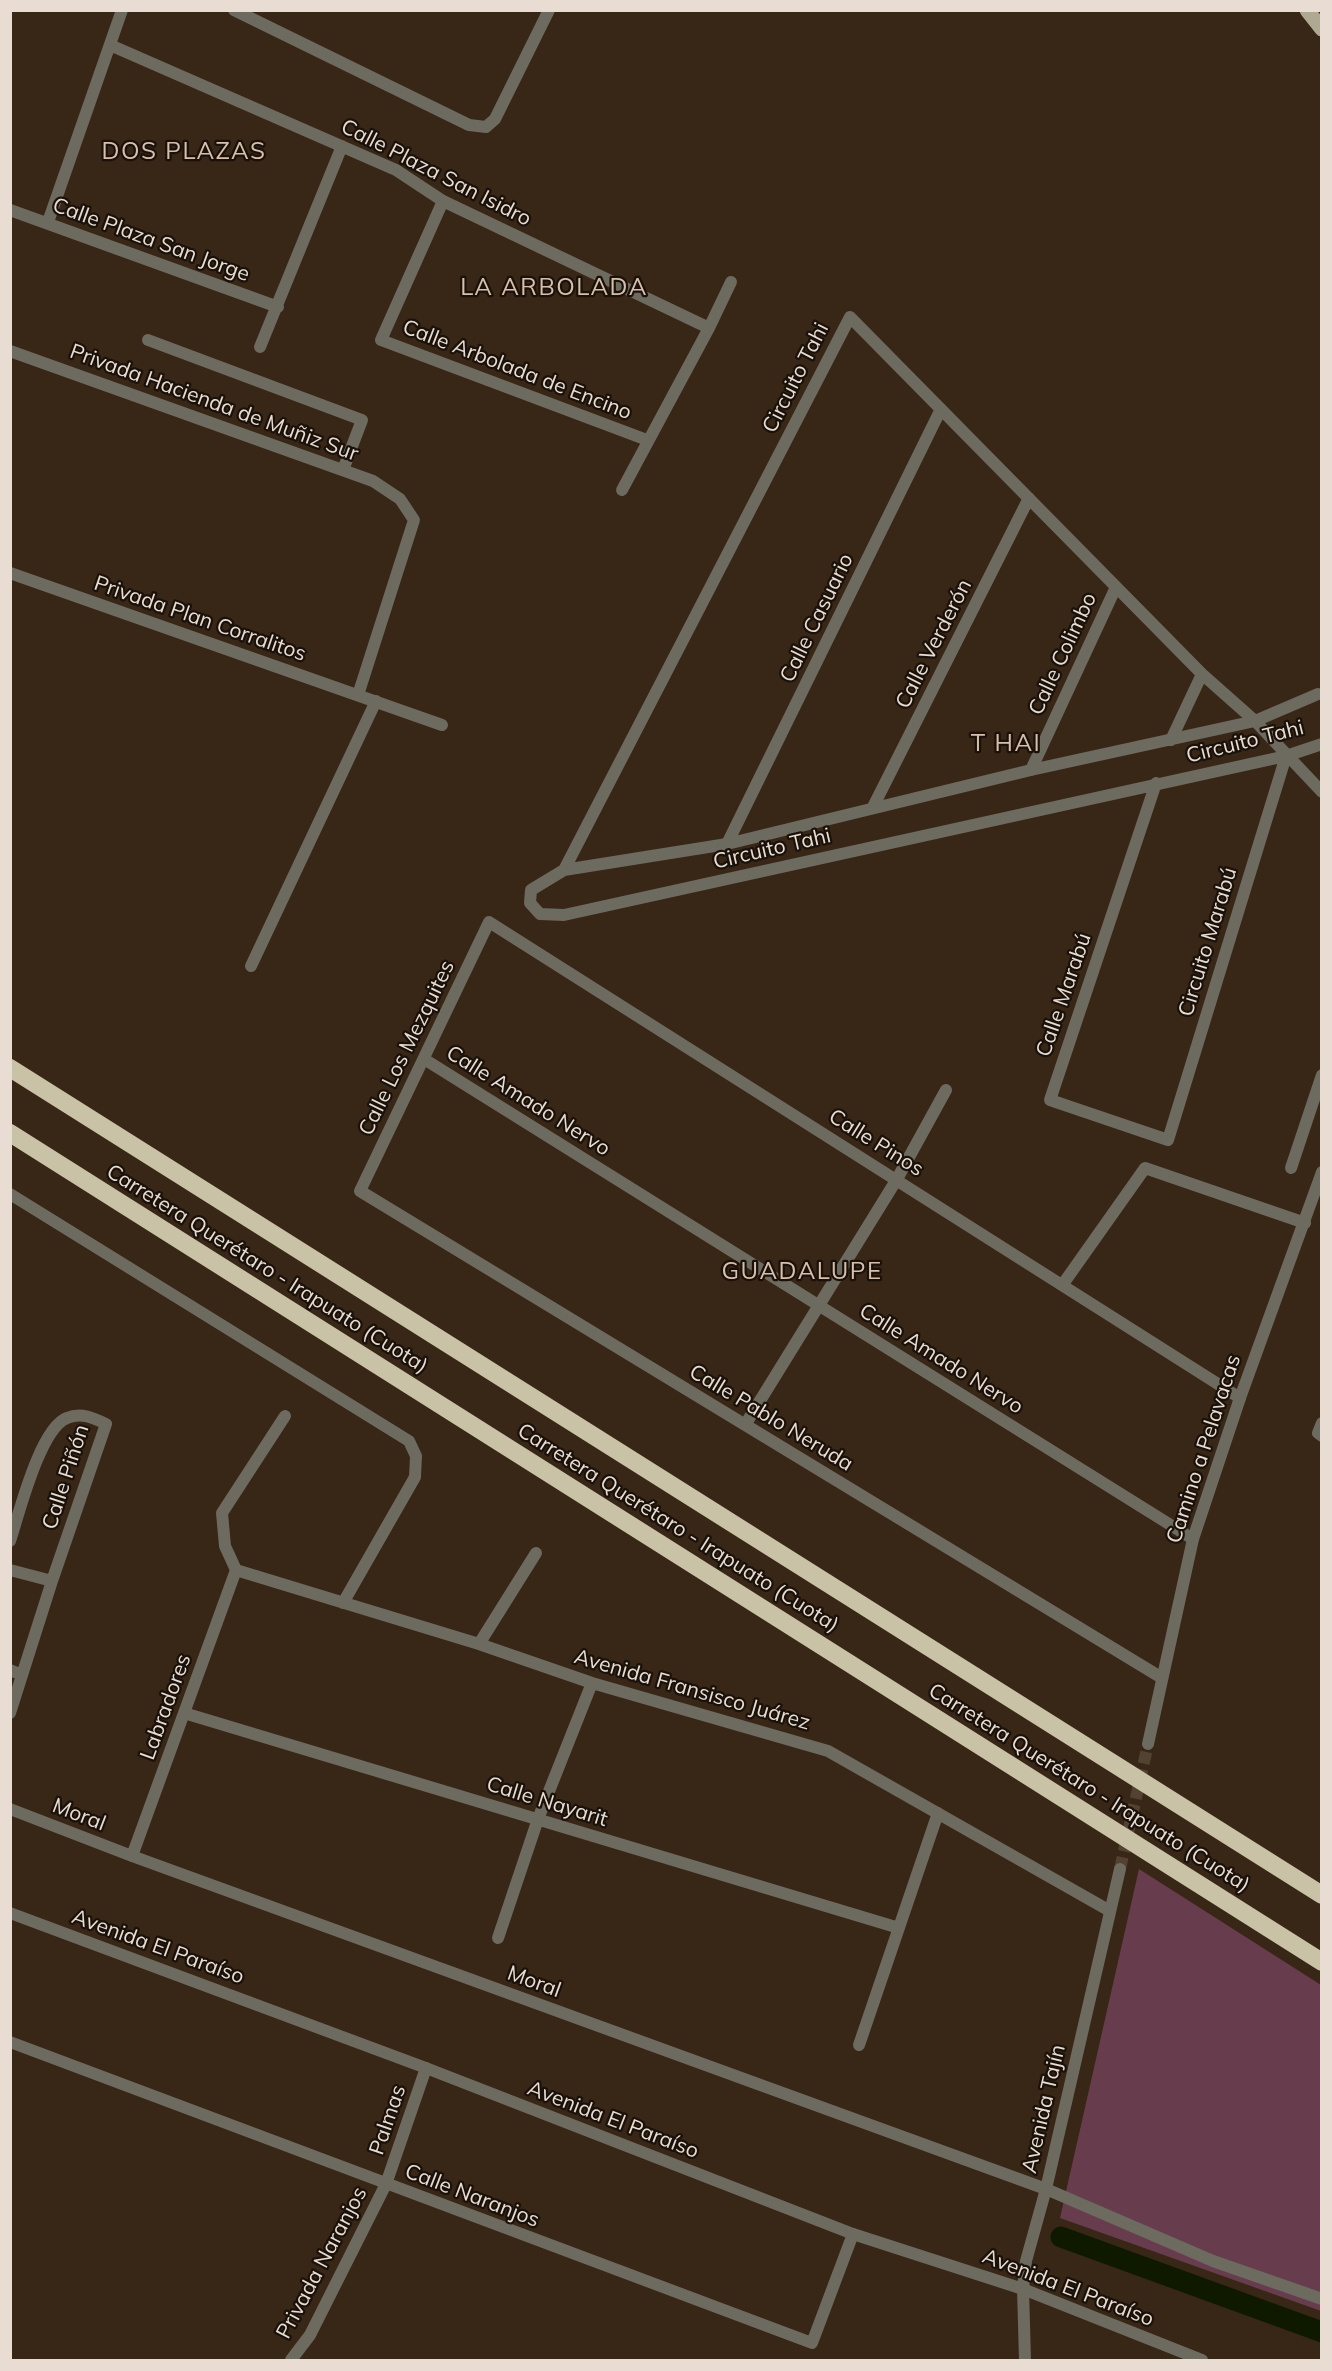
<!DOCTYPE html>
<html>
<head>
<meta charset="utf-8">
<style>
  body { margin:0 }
  #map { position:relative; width:1332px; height:2371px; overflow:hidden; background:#382616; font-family:Mulish,sans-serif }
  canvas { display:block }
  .frame { position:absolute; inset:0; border:12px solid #e9ddd3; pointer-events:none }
</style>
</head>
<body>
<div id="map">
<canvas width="1332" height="2371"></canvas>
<div class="frame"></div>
</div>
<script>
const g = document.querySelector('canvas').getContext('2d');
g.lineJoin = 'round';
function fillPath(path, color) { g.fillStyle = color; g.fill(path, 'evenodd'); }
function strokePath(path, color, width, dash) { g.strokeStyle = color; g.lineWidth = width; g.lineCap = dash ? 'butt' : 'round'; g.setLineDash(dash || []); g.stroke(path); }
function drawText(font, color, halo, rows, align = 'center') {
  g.font = font + ' Mulish,sans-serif'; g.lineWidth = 4.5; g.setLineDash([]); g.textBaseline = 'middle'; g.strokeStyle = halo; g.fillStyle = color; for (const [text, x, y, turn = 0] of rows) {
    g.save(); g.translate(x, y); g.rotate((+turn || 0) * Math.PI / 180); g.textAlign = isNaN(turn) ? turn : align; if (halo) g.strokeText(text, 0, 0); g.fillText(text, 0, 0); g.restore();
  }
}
const green = new Path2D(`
  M1139,1869L1321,1985V2311L1060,2218Z`);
const canal = new Path2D(`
  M1061,2237L1322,2332`);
const tertiaryTunnel = new Path2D(`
  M1120,1869L1148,1744`);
const minor = new Path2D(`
  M234,10L469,125L486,127L495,119L549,10
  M110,45L396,170L443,201L709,328
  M443,201L381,340L647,440
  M10,210L278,307
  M48,222L122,10
  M148,340L362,420L343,470
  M260,347L342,146
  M10,351L373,481L400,499L414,520L358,695
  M622,490L709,328L731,282
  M10,573L442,725
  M1318,694L1255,721L1031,770L727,844L564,870L531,890L530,903L540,914L564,915L1286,756L1322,744
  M1171,740L1202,674
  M1031,770L1116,587
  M1156,783L1050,1100L1168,1140L1286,756
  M873,807L1029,498
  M727,844L941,409
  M564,870L850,317L1202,674L1255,721L1322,792
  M251,966L376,701
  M424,1059L1193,1539
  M1291,1168L1322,1075
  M10,1194L409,1441L416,1456L415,1477L343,1603
  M1063,1284L1145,1168L1305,1223
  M1322,1423L1318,1433L1322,1436
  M745,1425L897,1179L946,1090
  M10,1541C19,1514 40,1428 67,1418C81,1412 94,1418 106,1424L52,1581L10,1713
  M10,1570L52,1581
  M236,1570L479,1644L592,1683L828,1751L1110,1911
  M236,1570L225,1546L222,1513L285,1416
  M479,1644L536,1553
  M10,1670L22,1675
  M1162,1678L360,1191L489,922L1240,1398
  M184,1713L899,1928
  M10,1809L132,1856L1046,2189L1213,2261L1322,2299
  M132,1856L236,1570
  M498,1938L538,1819L592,1683
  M10,2042L812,2343L853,2234
  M859,2045L938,1813
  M291,2360L310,2335L386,2184L426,2068`);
const tertiary = new Path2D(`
  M1148,1744L1193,1539L1240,1398L1322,1172
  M10,1913L426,2068L853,2234L1023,2289L1202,2360
  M1025,2360L1023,2289L1026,2261L1046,2189L1120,1869`);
const primary = new Path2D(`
  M1307,10L1322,29`);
const motorway = new Path2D(`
  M10,1068L1322,1895
  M10,1133L1322,1962`);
const streetNames = [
  ["Calle Plaza San Isidro",436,173,27],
  ["Calle Plaza San Jorge",151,240,20],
  ["Calle Arbolada de Encino",517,370,21],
  ["Circuito Tahi",796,378,-63],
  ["Privada Hacienda de Muñiz Sur",214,403,20],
  ["Calle Casuario",817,618,-64],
  ["Privada Plan Corralitos",200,619,19],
  ["Calle Verderón",934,644,-63],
  ["Calle Colimbo",1063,654,-65],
  ["Circuito Tahi",1245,742,-14],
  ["Circuito Tahi",772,849,-13],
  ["Circuito Marabú",1208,942,-73],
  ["Calle Marabú",1064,995,-71],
  ["Calle Los Mezquites",407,1048,-64],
  ["Calle Amado Nervo",528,1101,32],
  ["Calle Pinos",876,1143,32],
  ["Carretera Querétaro - Irapuato (Cuota)",267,1269,32],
  ["Calle Amado Nervo",941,1359,32],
  ["Calle Pablo Neruda",771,1418,31],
  ["Camino a Pelavacas",1204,1449,-72],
  ["Calle Piñón",66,1477,-72],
  ["Carretera Querétaro - Irapuato (Cuota)",678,1528,32],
  ["Avenida Fransisco Juárez",692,1690,16],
  ["Labradores",166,1707,-70],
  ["Carretera Querétaro - Irapuato (Cuota)",1089,1788,32],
  ["Calle Nayarit",547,1802,17],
  ["Moral",79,1815,21],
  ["Avenida El Paraíso",158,1947,20],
  ["Moral",534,1982,20],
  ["Avenida Tajín",1044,2109,-77],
  ["Palmas",388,2120,-71],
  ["Avenida El Paraíso",613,2120,21],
  ["Calle Naranjos",472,2196,21],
  ["Privada Naranjos",322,2263,-62],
  ["Avenida El Paraíso",1068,2288,21]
];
const quarterNames = [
  ["DOS PLAZAS",184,152],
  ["LA ARBOLADA",554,288],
  ["T HAI",1006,744],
  ["GUADALUPE",802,1272]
];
fillPath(green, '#673d4e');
strokePath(canal, '#0e1900', 21);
strokePath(tertiaryTunnel, '#534132', 12, [12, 6]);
strokePath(minor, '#6d6a5f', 12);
strokePath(tertiary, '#6d6a5f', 12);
strokePath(primary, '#b0a992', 15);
strokePath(motorway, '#cac2a6', 18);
drawText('21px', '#e9ddd3', '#19110a', streetNames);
g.letterSpacing = '1.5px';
drawText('24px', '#d8bfac', '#19110a', quarterNames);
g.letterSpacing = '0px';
</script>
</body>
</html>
